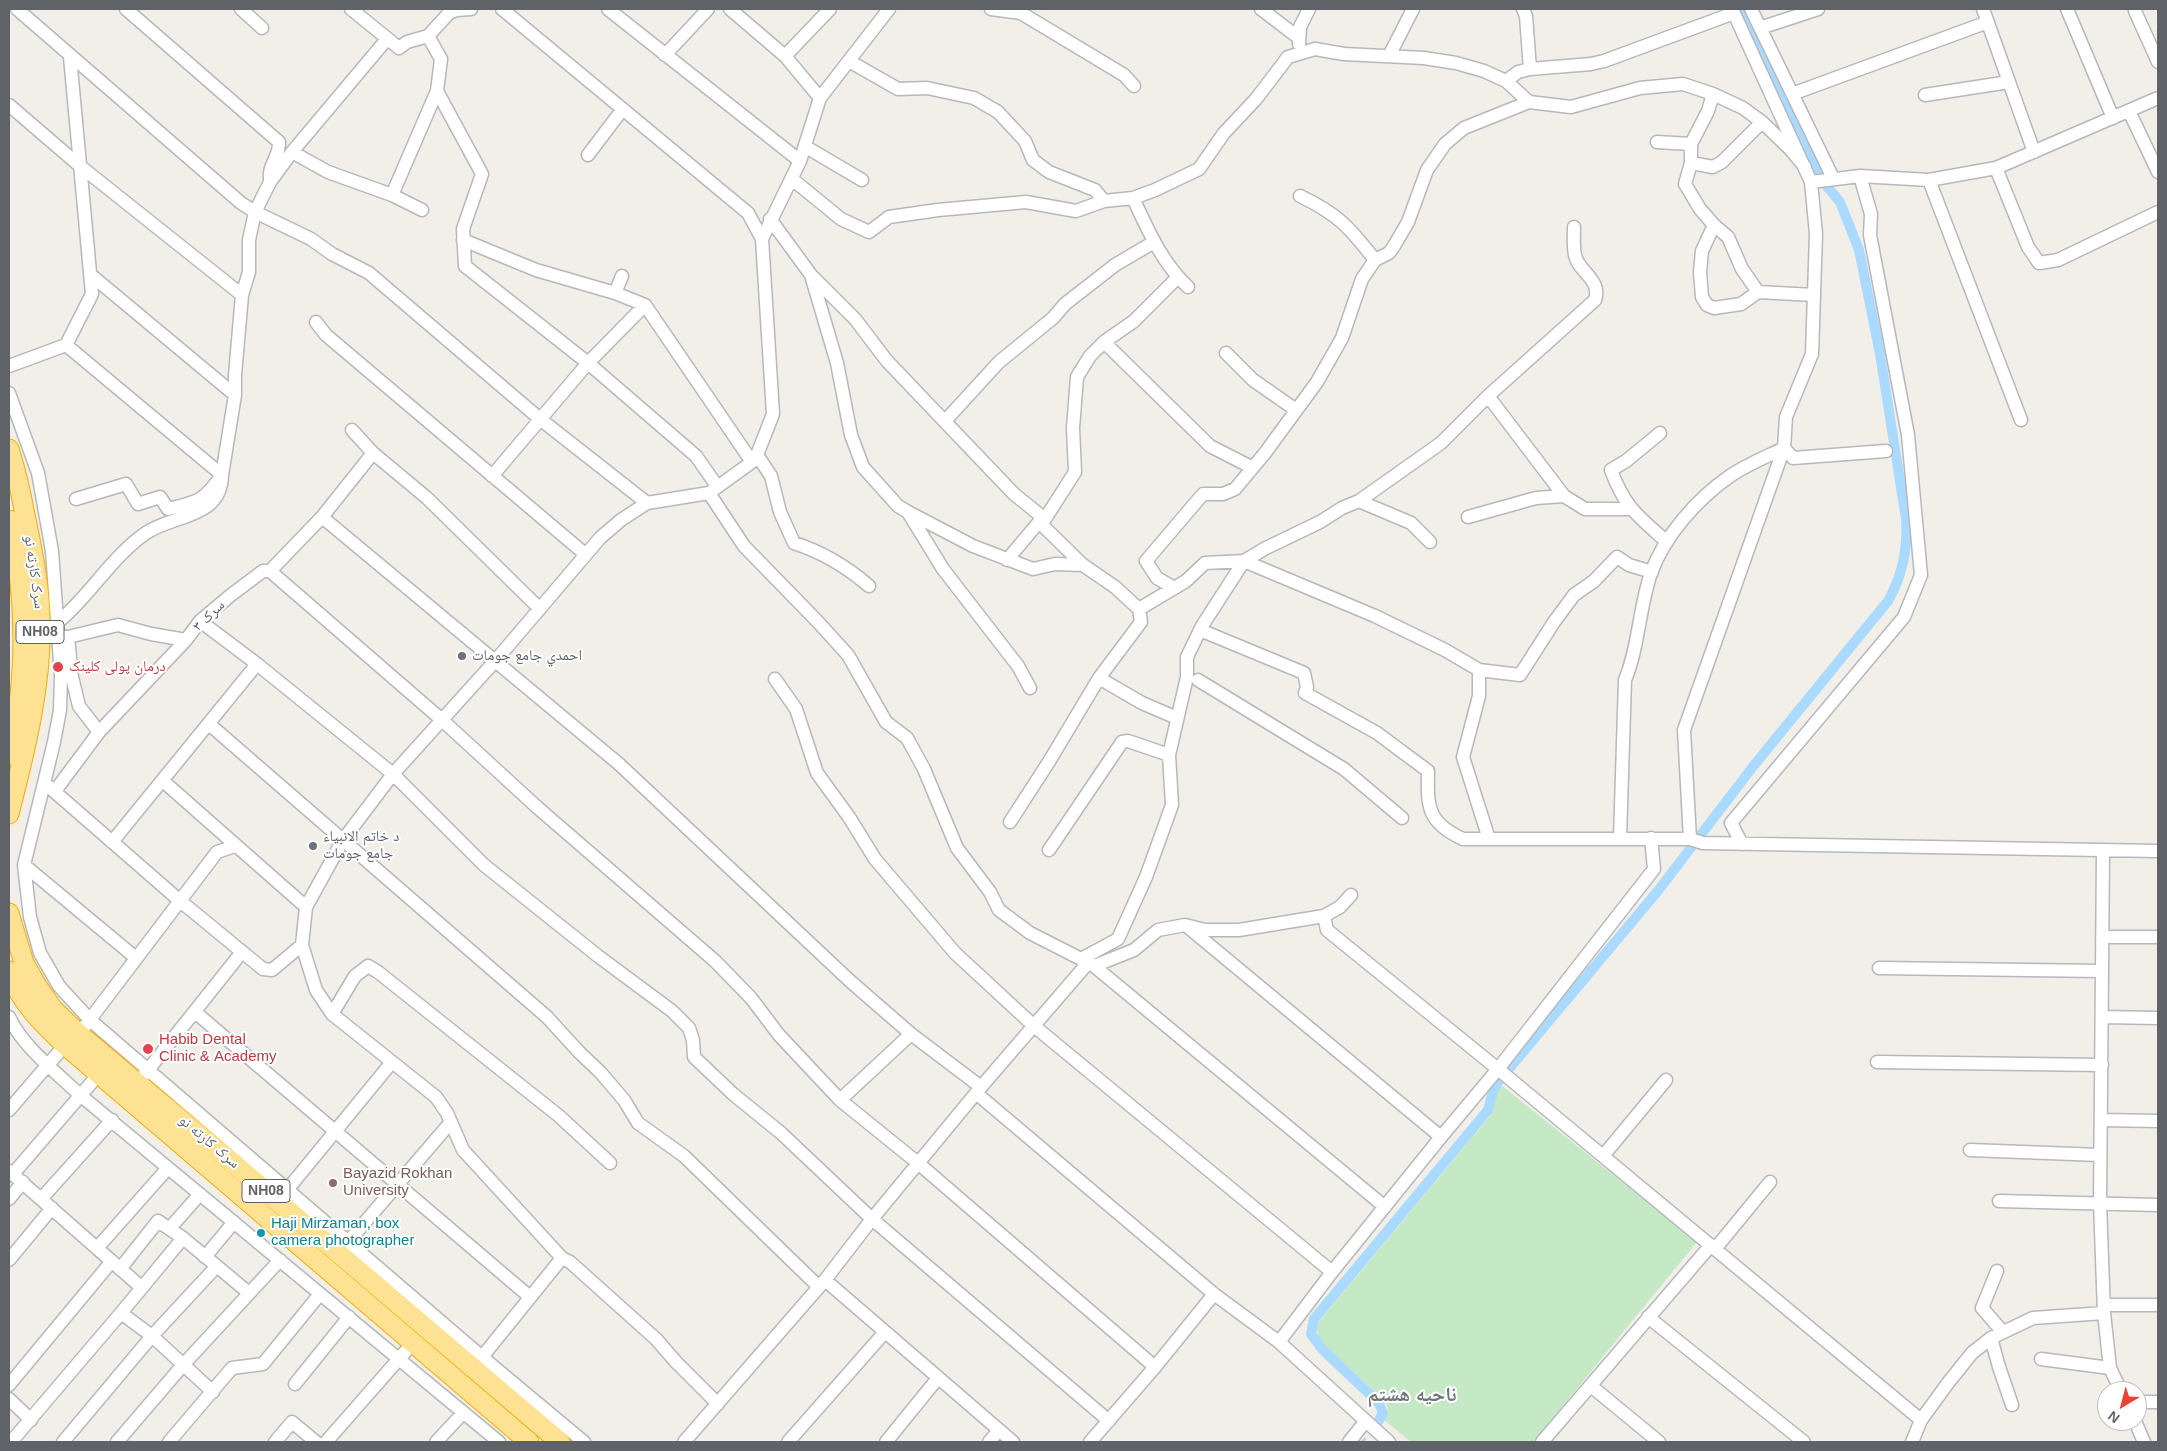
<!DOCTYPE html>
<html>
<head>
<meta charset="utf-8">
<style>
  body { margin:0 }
  #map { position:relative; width:2167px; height:1451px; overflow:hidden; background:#f1efe8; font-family:Helvetica,sans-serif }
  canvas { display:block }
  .frame { position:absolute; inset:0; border:10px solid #5f6368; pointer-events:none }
  .north { position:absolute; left:2097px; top:1381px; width:50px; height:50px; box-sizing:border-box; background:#fff; border:1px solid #bfc1c3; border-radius:50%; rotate:217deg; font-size:14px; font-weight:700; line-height:20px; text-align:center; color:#5f6368 }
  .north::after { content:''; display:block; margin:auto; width:18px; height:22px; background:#ea4335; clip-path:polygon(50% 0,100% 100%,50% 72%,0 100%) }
</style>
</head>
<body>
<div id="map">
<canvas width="2167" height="1451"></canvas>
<div class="frame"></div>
<div class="north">N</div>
</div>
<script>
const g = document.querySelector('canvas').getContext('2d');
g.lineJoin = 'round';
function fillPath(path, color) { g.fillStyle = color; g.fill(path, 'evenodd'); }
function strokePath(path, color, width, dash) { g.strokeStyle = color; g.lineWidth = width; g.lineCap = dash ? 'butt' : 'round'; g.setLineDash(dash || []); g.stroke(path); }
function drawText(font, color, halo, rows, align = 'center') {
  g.font = font + ' Helvetica,"Noto Naskh Arabic",sans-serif'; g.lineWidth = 4; g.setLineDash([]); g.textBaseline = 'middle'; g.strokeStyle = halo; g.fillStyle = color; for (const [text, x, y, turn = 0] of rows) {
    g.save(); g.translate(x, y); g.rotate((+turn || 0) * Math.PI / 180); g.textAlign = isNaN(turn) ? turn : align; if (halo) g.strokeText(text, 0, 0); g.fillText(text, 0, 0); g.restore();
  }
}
const medical = new Path2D(`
  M145,1037L159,1051L153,1060L137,1048Z`);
const green = new Path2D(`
  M1501,1085L1697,1242L1533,1442H1411L1383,1419L1388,1410L1386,1402L1319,1340L1316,1325L1490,1116L1497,1090Z`);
const stream = new Path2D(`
  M1362,1442L1365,1439`);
const canal = new Path2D(`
  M1378,1422L1383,1413L1379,1403L1322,1349L1311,1334L1314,1319L1488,1110L1494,1088L1502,1077L1657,892L1755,764L1888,601C1903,575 1908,549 1906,519L1880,354L1859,250L1840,202L1825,184L1742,9`);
const minor = new Path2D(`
  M17,9L241,203L255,212L311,239L332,254L369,273L540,419L647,503
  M126,9L279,142C280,156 268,165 270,179
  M241,9L262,28
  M351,9L399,48L407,42L428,36L449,13L456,10L471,9
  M502,9L748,213L762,239
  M608,9L800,161
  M991,9L1021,13L1124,75L1134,86
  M1261,9L1299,38
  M1523,9L1526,16L1530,69
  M1751,9L1833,178
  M1983,9L2034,152
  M2067,9L2113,118
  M2135,11L2158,62
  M1760,28L1818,9
  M428,36L441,59L437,91L482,174L463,229L465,266L588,363L696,456L717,486
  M1299,44L1300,27L1309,9
  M665,55L708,9
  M785,56L830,9
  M1389,56L1413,9
  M849,61L898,89L927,88L974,98L998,112L1025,141L1033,160L1049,172L1095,190L1104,201
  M1506,81L1518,72L1530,69L1591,64L1604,61L1734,13
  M1713,94L1708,111L1691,144V163L1685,184L1700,209L1714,225L1728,237L1742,269L1758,292
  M1792,94L1988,22
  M1925,95L2009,82
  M820,98L889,9
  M9,105L80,166L242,295
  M2129,111L2158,172
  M1657,142L1691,144
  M806,147L862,180
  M292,152L328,172L392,195L422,210
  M588,155L622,110
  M1691,163L1713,167L1722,162L1762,122
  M1996,168L2028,247L2039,263L2058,260L2158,212
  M792,179L841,219L869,232L889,217L938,210L1026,202L1076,211L1104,201L1133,198L1155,190L1199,169L1224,133L1256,99L1288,57L1315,49L1344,54L1424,58L1456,63L1484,71L1506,81L1529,102L1571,107L1640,88L1683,84L1713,94L1743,108L1762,122L1789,148L1805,167
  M1929,180L2021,420
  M1811,182L1860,176L1929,180L1996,168L2158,98
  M392,195L437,91
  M1300,196C1338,214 1350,228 1375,260
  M1133,198C1148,230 1162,263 1188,287
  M770,219L811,275L837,363L851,435L863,467L898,506L908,512L973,546L1033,569L1055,564L1083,565
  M1714,225L1702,251L1700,272L1702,297L1707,305L1714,308L1741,304L1758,292L1814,295
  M463,240L536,270L615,293L645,305L752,462
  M91,275L235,395
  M813,277L855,319L887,361L1014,494L1045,519
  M615,293L622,276
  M316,322L326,335L585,554
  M1104,342L1210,446L1251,467
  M66,345L222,475C204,501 198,502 168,509L160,497L138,504L126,484L76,499
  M1226,353L1253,380L1296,410
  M9,366L66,345L92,294L70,57
  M9,393L38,473L52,551L61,676L60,710L54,742L24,865L30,917L40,953L59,986L90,1020L482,1357L584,1442
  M1488,396L1564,496
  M945,421L999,362L1053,318L1065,304L1115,265L1154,242
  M352,430L373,453L427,498L540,609
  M1660,433L1626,461L1611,470C1625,508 1638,516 1667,542
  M757,455L771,476L780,512L794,543C822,552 847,567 869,586
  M492,476L588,363L645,305
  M709,493L744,546L818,622L848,655L886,722L907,738L924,769L957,848L990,892L999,910L1030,933L1081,959
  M1359,501L1411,523L1430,542
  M908,512L943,569L1018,666L1030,688
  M322,517L619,764L850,981L911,1034L981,1087
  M1468,517L1536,498L1564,496L1585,509H1631
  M1007,560L1039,522L1045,519L1075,472L1073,428L1077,377L1090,356L1104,342L1134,321L1177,278
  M270,571L442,720L538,808L715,961L751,998L779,1035L840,1100L918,1163L1155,1367
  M1174,588L1157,578L1146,561L1203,494H1223L1235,489L1265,453L1317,382L1342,338L1362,279L1375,260L1389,253L1394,246L1408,222L1427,170L1445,144L1464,128L1529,102
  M1139,609L1186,581L1205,563L1244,561L1266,548L1320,522L1342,508L1359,501L1441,443L1488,396L1595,300C1602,279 1578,272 1575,255C1573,246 1574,236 1574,227
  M200,621L257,664L393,774L484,865L598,956L672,1011L689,1028L693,1040L694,1057L733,1094L781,1133L872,1219L1109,1421
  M57,623C90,596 111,557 146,533C174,514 221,519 222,475L235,395V375L242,295L249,272V240L255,212L270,182L292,152L387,39
  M1200,630L1304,673L1307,687L1305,693L1377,733L1428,771C1427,808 1428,823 1463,839H1690L1703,843L2158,851
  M49,636L68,637L118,625L151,634L186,640
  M68,637L72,677L79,706L99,732
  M1479,670V696L1463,757L1489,839
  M1099,678L1142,703L1177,718
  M775,679L796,709L817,773L849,817L875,859L955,953L1034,1026L1332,1272
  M1198,680L1344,769L1402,818
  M209,724L547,1017L579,1052L601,1073L624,1100L638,1123L684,1156L819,1287
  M163,781L306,907
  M48,786L179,900L263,969L272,970L302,945
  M55,791L99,732L186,640L200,621L231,595L263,571H270L322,517L373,453
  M1010,822L1050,760L1099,678L1141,622L1139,609L1115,587L1083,565L1039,522
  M1620,838L1625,680C1639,646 1639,608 1651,573C1665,535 1697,499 1730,476C1746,465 1766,457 1784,448L1793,458L1886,451
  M1690,839L1684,730L1784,448L1786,417L1812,354L1816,234L1811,182L1732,9
  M112,842L257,664
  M1742,844L1731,823L1904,617L1921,575L1908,435L1870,235L1871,214L1860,176
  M1049,850L1122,742L1128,741L1169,755
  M2103,852L2100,1203L2104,1313L2110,1368L2121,1391
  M24,865L136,958
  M1351,895L1340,907L1324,916L1239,930H1205L1185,925L1158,930L1134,950L1094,966L1081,959L1118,939L1146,877L1172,805L1169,755L1187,677V657L1202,626L1244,561L1375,616L1445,650L1479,670L1520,675L1554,622L1574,595L1594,581L1617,557L1629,565L1652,572
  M1324,916L1327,930L1504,1074L1921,1420
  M1189,928L1441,1137
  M2102,937H2158
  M1094,966L1385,1207
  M1879,968L2102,971
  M195,1012L530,1297
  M332,1014L355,976L368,966L378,972L559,1116L610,1163
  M9,1017C22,1046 57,1073 80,1095L499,1442
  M2103,1017L2158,1018
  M85,1026L217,852L235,846
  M1877,1062L2102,1065
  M144,1075L242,952
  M976,1093L1214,1294L1279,1342L1389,1442
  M840,1100L911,1034
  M9,1110L65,1045
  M2102,1120L2158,1121
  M1970,1150L2100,1155
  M1603,1156L1666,1080
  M9,1171L141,1287
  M13,1174L98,1075
  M287,1190L392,1062
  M9,1199L23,1182
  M41,1199L112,1120
  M1999,1201L2158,1205
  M170,1228L200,1194
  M348,1242L451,1122
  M98,1247L168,1168
  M1715,1249L1770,1182
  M205,1257L234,1222
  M562,1258L570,1262L656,1339L676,1362L718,1404
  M9,1260L52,1208
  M120,1269L158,1221L183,1238L249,1293
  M1997,1271L1982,1308L2002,1331
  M825,1280L1013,1442
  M2104,1305H2158
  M121,1313L152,1336L213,1392
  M1648,1317L1804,1442
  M1991,1338L1999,1367L2012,1405
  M1279,1342L1332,1272L1441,1137L1498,1069L1654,869L1651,838
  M482,1357L562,1258L463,1150L447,1113L436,1097L332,1014L316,990L302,945L306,907L343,840L393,774L496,660L600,538L621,520L647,503L709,493L752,462L757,455L773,414L762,239L800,161L820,98L785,56L730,9
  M2041,1359L2110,1368
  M295,1384L349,1317
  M9,1385L112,1261
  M1591,1386L1659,1442
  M9,1399L31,1420
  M2137,1402H2158
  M2135,1421L2144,1442
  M11,1442L121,1313L183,1238
  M63,1442L152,1336L216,1267
  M117,1442L183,1365L280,1260
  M169,1442L232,1368L263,1364L320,1294
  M275,1442L292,1422L316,1442
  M326,1442L412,1344
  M436,1442L463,1413
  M684,1442L825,1280L872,1219L981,1087L1087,964
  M788,1442L885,1332
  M886,1442L938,1378
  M989,1442L999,1430
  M1090,1442L1155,1367L1214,1294
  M1349,1442L1365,1422
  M1542,1442L1711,1245
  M1912,1442L1921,1420L1948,1383L1972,1353L1991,1338L2033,1318L2104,1313`);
const highway = new Path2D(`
  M9,449C16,471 21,493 25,515C32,548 39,582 40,616C43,681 25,752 9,814
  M9,520C27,592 28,683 9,755
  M9,913L24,963L37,986L53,1009L79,1034L229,1160L560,1442
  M9,971C19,1001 43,1024 65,1045L529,1442`);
const markers = [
  [462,656,5,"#6b7280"],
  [58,667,6,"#e0444e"],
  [313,846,5,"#6b7280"],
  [148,1049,6,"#e0444e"],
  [333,1183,5,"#8d6e63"],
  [261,1233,5,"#0f9aa8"]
];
const shields = [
  [40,632,48],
  [266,1191,48]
];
const shieldNames = [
  ["NH08",40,632],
  ["NH08",266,1191]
];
const streetNames = [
  ["سرک کارته نو",34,572,82],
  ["سرک ۳",209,616,-44],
  ["سرک کارته نو",209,1142,40]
];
const worshipNames = [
  ["احمدي جامع جومات",472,656],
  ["د خاتم الانبیاء",323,837],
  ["جامع جومات",323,854]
];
const healthNames = [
  ["درمان پولی کلینک",69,667],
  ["Habib Dental",159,1040],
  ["Clinic & Academy",159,1057]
];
const educationNames = [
  ["Bayazid Rokhan",343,1174],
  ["University",343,1191]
];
const cultureNames = [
  ["Haji Mirzaman, box",271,1224],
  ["camera photographer",271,1241]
];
const districtNames = [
  ["ناحیه هشتم",1412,1395]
];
fillPath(medical, '#fce8e6');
fillPath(green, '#c5e8c5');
strokePath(stream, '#aadaff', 2.5);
strokePath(canal, '#aadaff', 10);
strokePath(minor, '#b5b8bc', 15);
strokePath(highway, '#f9ab00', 21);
strokePath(minor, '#fff', 12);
strokePath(highway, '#fde293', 19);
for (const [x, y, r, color] of markers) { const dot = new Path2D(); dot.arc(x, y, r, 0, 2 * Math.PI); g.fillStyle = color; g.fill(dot); strokePath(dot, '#fff', 2); }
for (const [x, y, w] of shields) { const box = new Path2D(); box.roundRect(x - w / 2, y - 11.5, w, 23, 4); g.fillStyle = '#fff'; g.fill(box); strokePath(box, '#5f6368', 1); }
drawText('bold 14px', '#5f6368', null, shieldNames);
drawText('15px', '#5f6368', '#fff', streetNames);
drawText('15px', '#5b616d', '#fff', worshipNames, 'left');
drawText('15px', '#be3a42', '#fff', healthNames, 'left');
drawText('15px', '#785e54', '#fff', educationNames, 'left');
drawText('15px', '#0d838f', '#fff', cultureNames, 'left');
drawText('bold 20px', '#70757a', '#fff', districtNames);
</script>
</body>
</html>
